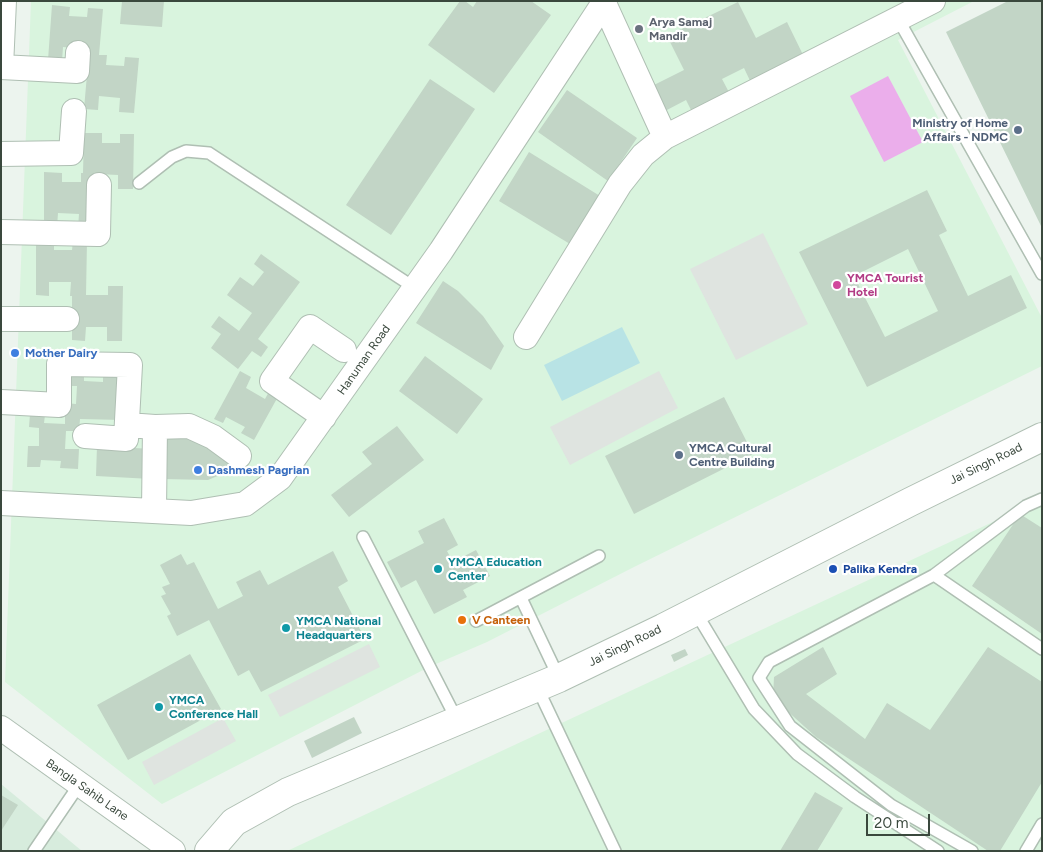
<!DOCTYPE html>
<html>
<head>
<meta charset="utf-8">
<style>
  body { margin:0 }
  #map { position:relative; width:1043px; height:852px; overflow:hidden; background:#ecf4ee; font-family:Figtree,sans-serif }
  canvas { display:block }
  .frame { position:absolute; inset:0; border:2px solid #3a483d; pointer-events:none }
  .scale { position:absolute; left:866px; top:814px; width:64px; height:22px; box-sizing:border-box; border:2px solid #3a483d; border-top:0; padding-left:6px; font-size:15px; line-height:18px; white-space:nowrap; color:#3a483d; -webkit-text-stroke:4px #fff; paint-order:stroke }
</style>
</head>
<body>
<div id="map">
<canvas width="1043" height="852"></canvas>
<div class="frame"></div>
<div class="scale">20 m</div>
</div>
<script>
const g = document.querySelector('canvas').getContext('2d');
g.lineJoin = 'round';
function fillPath(path, color) { g.fillStyle = color; g.fill(path, 'evenodd'); }
function strokePath(path, color, width, dash) { g.strokeStyle = color; g.lineWidth = width; g.lineCap = dash ? 'butt' : 'round'; g.setLineDash(dash || []); g.stroke(path); }
function drawText(font, color, halo, rows, align = 'center') {
  g.font = font + ' Figtree,sans-serif'; g.lineWidth = 4.5; g.setLineDash([]); g.textBaseline = 'middle'; g.strokeStyle = halo; g.fillStyle = color; for (const [text, x, y, turn = 0] of rows) {
    g.save(); g.translate(x, y); g.rotate((+turn || 0) * Math.PI / 180); g.textAlign = isNaN(turn) ? turn : align; if (halo) g.strokeText(text, 0, 0); g.fillText(text, 0, 0); g.restore();
  }
}
const commercial = new Path2D(`
  M31,1H974L898,40L1042,318V366L634,567L487,642L429,667L162,804L5,682Z
  M1042,499V851H287L1025,507Z`);
const education = new Path2D(`
  M1,784L82,851H1Z`);
const green = new Path2D(`
  M622,327L640,363L562,401L544,365Z`);
const parking = new Path2D(`
  M763,233L808,324L736,360L690,269Z
  M659,371L678,408L570,465L550,427Z
  M369,644L380,667L280,717L268,695Z
  M223,718L236,741L154,785L142,762Z`);
const water = new Path2D(`
  M888,76L923,142L884,162L850,96Z`);
const building = new Path2D(`
  M122,1H164L162,27L120,24Z
  M460,1H465L473,7L477,1H531L551,15L494,93L428,45Z
  M1008,1H1042V228L946,32Z
  M738,2L756,38L787,22L806,61L753,87L744,68L722,79L732,98L694,116L686,100L665,111L652,86L684,70L667,36Z
  M52,5L70,7L69,16L87,17L88,8L103,9L99,55H107L106,65L124,66L125,57L139,58L134,113L119,112L120,98L99,96L98,110L84,109L88,63L84,49L63,47L62,61L48,60Z
  M430,79L475,109L391,235L346,205Z
  M567,90L637,138L608,181L538,132Z
  M84,133H102V143H120V134H134L133,189H118V175L97,174L94,228H78L79,214L58,213L57,227H44V172L62,173V182H81V173H83Z
  M529,152L600,196L570,244L499,201Z
  M927,190L947,231L939,235L968,296L1011,275L1027,308L867,387L799,252ZM908,249L938,311L885,337L854,276Z
  M36,240H54V250H72L73,241H87L86,295H108V286H123L122,341H107V327H86L85,341L72,340V296H70L71,282H49V296L36,295Z
  M261,254L300,282L258,339L268,347L261,357L252,351L238,369L211,348L221,334L211,327L219,316L239,331L252,313L227,295L240,277L253,286L264,272L254,264Z
  M443,281L458,291L483,316L504,346L491,370L416,323Z
  M425,356L483,399L457,434L399,391Z
  M240,371L251,377L246,388L265,399L271,388L280,393L254,440L241,433L245,427L226,417L223,423L214,419Z
  M67,374L84,375V381L103,382V376L124,377L122,420L80,419L79,431H66L65,449H79L78,469L60,468L61,461L41,460L40,467H27L28,446H39V428L29,427L30,414L45,415L44,423L65,424V403L76,404L77,386H66Z
  M724,397L753,454L634,514L605,456Z
  M397,426L424,460L349,517L331,495L372,464L362,452Z
  M163,435H188L222,457L233,467L227,472L208,480L163,479Z
  M97,446L153,449L151,479L96,476Z
  M1020,514L1042,528V634L972,586Z
  M444,518L458,545L447,551L453,562L476,550L490,576L463,590L467,597L434,614L416,580L401,588L387,562L424,543L418,531Z
  M333,551L348,581L338,587L365,639L261,692L249,670L238,676L209,620L177,636L167,616L171,614L161,596L166,594L162,587L170,584L160,565L181,554L187,565L194,562L218,609L243,596L236,582L260,570L268,585Z
  M823,647L837,674L806,694L865,739L887,703L930,730L988,647L1042,682V782L1000,851H988L816,737L773,698L774,677Z
  M685,649L688,655L674,662L671,655Z
  M190,654L221,709L128,760L97,705Z
  M354,717L362,733L312,758L304,741Z
  M815,792L843,808L817,851H780Z
  M1,795L18,805L1,831Z`);
const service = new Path2D(`
  M898,19L1042,274
  M139,183L172,157L186,151L209,153L415,288
  M363,537L458,722
  M934,575L1042,649
  M521,598L559,678
  M695,611L754,709L797,754L855,797L938,851
  M476,621L599,556
  M537,687L615,851
  M34,851L79,785
  M972,851L891,805L790,726L759,678L769,662L934,575L1026,506L1042,499
  M1026,851L1042,824`);
const minor = new Path2D(`
  M603,1L665,137
  M1,67L77,71L78,53
  M1,67L4,1
  M1,154L71,153L74,111
  M1,232L98,234L99,185
  M1,319H67
  M526,337L620,184L643,155L665,137L933,1
  M1,402L59,405V364L130,365L126,439L85,436
  M324,417L272,381L310,327L344,350
  M127,425L155,427L189,426L213,437L239,456
  M1,503L191,513L245,504L280,478L441,251L605,1
  M154,511L155,427
  M1,728L173,851`);
const tertiary = new Path2D(`
  M209,851L234,822L288,792L559,678L663,628L910,502L1042,437`);
const markers = [
  [639,29,5,"#6b7280"],
  [1018,130,5,"#5c6f8a"],
  [837,285,5,"#d1479c"],
  [15,353,5,"#3f7fe0"],
  [679,455,5,"#5c6f8a"],
  [198,470,5,"#3f7fe0"],
  [438,569,5,"#0f9aa8"],
  [833,569,5,"#1a4fb4"],
  [462,620,5,"#e8710a"],
  [286,628,5,"#0f9aa8"],
  [159,707,5,"#0f9aa8"]
];
const worshipNames = [
  ["Arya Samaj",649,22],
  ["Mandir",649,36]
];
const serviceNames = [
  ["Ministry of Home",1008,123],
  ["Affairs - NDMC",1008,137],
  ["YMCA Cultural",689,448,"left"],
  ["Centre Building",689,462,"left"]
];
const hotelNames = [
  ["YMCA Tourist",847,278],
  ["Hotel",847,292]
];
const shopNames = [
  ["Mother Dairy",25,353],
  ["Dashmesh Pagrian",208,470]
];
const streetNames = [
  ["Hanuman Road",364,360,-55],
  ["Jai Singh Road",986,464,-26],
  ["Jai Singh Road",625,646,-26],
  ["Bangla Sahib Lane",87,790,35]
];
const cultureNames = [
  ["YMCA Education",448,562],
  ["Center",448,576],
  ["YMCA National",296,621],
  ["Headquarters",296,635],
  ["YMCA",169,700],
  ["Conference Hall",169,714]
];
const transitNames = [
  ["Palika Kendra",843,569]
];
const foodNames = [
  ["V Canteen",472,620]
];
fillPath(commercial, '#d9f4de');
fillPath(education, '#d7ecdd');
fillPath(green, '#b8e3e5');
fillPath(parking, '#dfe4e0');
fillPath(water, '#ebaeeb');
fillPath(building, '#c2d5c6');
strokePath(service, '#afbfb3', 14);
strokePath(minor, '#afbfb3', 26);
strokePath(tertiary, '#afbfb3', 30);
strokePath(service, '#fff', 11);
strokePath(minor, '#fff', 24);
strokePath(tertiary, '#fff', 28);
for (const [x, y, r, color] of markers) { const dot = new Path2D(); dot.arc(x, y, r, 0, 2 * Math.PI); g.fillStyle = color; g.fill(dot); strokePath(dot, '#fff', 2); }
drawText('bold 12px', '#5b616d', '#fff', worshipNames, 'left');
drawText('bold 12px', '#4e5e75', '#fff', serviceNames, 'right');
drawText('bold 12px', '#b23c85', '#fff', hotelNames, 'left');
drawText('bold 12px', '#366cbe', '#fff', shopNames, 'left');
drawText('12px', '#3a483d', '#fff', streetNames);
drawText('bold 12px', '#0d838f', '#fff', cultureNames, 'left');
drawText('bold 12px', '#164399', '#fff', transitNames, 'left');
drawText('bold 12px', '#c56008', '#fff', foodNames, 'left');
</script>
</body>
</html>
